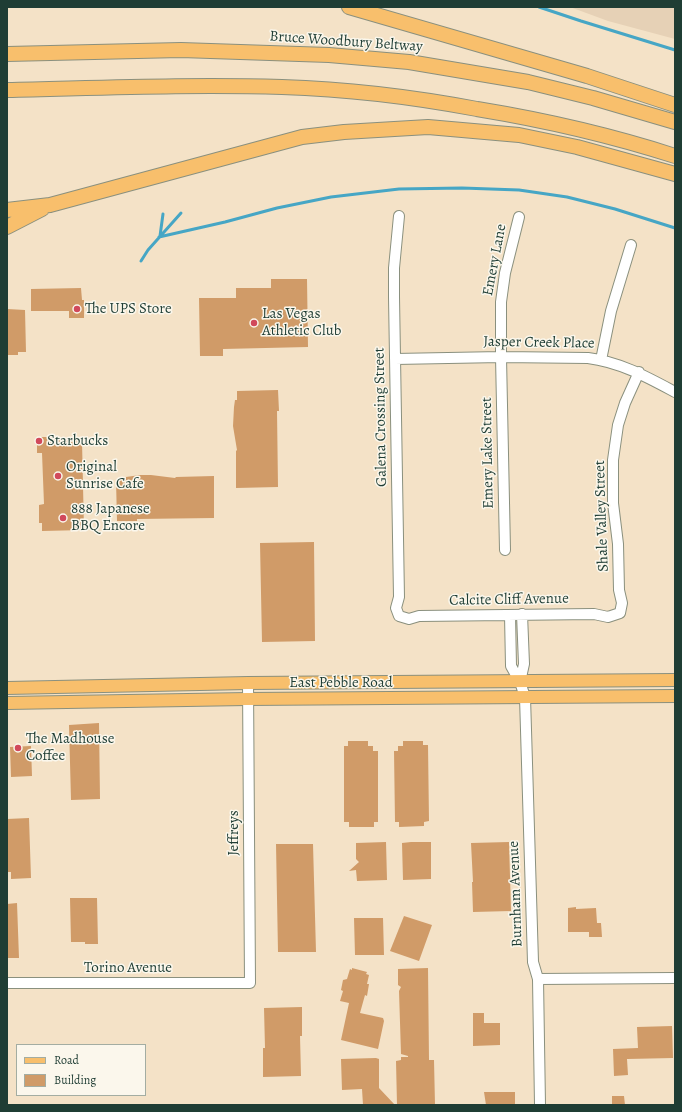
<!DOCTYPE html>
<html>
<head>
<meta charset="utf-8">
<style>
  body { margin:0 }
  #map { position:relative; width:682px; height:1112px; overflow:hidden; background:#f4e2c7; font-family:Alegreya,serif }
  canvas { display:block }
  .frame { position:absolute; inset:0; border:8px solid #1f3d34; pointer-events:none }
  .legend { position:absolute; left:16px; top:1044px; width:130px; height:52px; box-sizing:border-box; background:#fbf7ec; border:1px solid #a3ada2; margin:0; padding:5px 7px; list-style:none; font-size:12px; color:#1f3d34 }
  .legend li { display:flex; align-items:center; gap:8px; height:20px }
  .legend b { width:20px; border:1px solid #a3ada2 }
</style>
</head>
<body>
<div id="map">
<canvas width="682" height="1112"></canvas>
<div class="frame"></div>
<ul class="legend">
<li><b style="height:5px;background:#f8bf6c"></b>Road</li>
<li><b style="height:11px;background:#d09b68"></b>Building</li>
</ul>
</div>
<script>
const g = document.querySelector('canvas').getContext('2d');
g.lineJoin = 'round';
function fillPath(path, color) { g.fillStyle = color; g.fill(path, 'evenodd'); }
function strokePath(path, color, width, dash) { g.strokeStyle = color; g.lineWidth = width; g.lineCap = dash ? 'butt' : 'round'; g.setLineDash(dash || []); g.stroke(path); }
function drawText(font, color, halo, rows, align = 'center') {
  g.font = font + ' Alegreya,serif'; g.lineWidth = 3; g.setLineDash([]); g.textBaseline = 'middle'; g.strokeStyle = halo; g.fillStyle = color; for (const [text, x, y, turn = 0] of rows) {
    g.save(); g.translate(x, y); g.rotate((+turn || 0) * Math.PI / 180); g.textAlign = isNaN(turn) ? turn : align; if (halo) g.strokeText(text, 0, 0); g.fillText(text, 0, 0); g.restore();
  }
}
const built = new Path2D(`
  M570,7H675V39L608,21Z`);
const stream = new Path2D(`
  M539,7L581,21L675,50
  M160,236L163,214
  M159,237L225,222L277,208L331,197L399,189L462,188L519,190L567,197L615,209L675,228
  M141,261L148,250L181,213`);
const building = new Path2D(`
  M271,279H307L308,347L223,349V356H200L199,298H236V288H271Z
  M81,288L82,300H84V318H69V311H31V289Z
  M7,309L25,310L26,352H18V355H7Z
  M278,390L279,411H277L278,487L236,488V451L237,450L233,426L234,407L235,400H237V391Z
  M37,437H55V439H77V441H82L84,530L42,531V523H39V505L44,504L42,453H37Z
  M140,475H151L175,478L176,477L214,476V518L137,519V521H117L116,480H126V477Z
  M314,542L315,641L262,642L260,543Z
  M99,723L100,799L71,800L69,725Z
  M348,741H368V746H373V751H378V822H374V827H349V822H344V746H348Z
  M403,741H423V745H428L429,821L424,822V826L399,827V822H395L394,751H398V746H403Z
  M31,746L32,776L11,777L10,747Z
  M29,818L31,878L11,879V872H7V819Z
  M386,842L387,880L357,881L356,870L349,871L359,862L356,859V843Z
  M411,842H431V879L403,880L402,843Z
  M509,842L511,911L473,912L472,882H473L471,843Z
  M276,844H313L316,952H278Z
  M70,898H97L98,944H85V942H71Z
  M17,903L19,958H8L7,904Z
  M576,907V909L596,908L597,923H601L602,937H589V932H568V908Z
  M404,916L432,925L419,961L390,951Z
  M354,918H383L384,955H355Z
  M352,968L367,972L366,974L369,975L367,984H369L367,996L365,995L360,1013L383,1018L384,1021L378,1049L341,1040L349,1003L340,1001L343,991L341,990L343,980L347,979L350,969L352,970Z
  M428,968L429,1060H434L435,1105H397L396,1061L401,1060V1057H408V1056L401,1054L399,991L401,987L398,985V969Z
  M302,1007V1036H300L301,1076L263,1077V1048H265L264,1008Z
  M473,1013H484V1023H500V1045L473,1046Z
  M672,1026L673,1058L627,1059L628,1075L614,1076L613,1049L638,1048L637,1027Z
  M376,1058L379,1059V1088L395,1105H363L362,1089L342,1090L341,1059Z
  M484,1092H515V1105H486Z
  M612,1096H624L625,1105H612Z`);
const minor = new Path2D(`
  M399,216L394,268V297L399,597L396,608L399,616L409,619L419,616L594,614L608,617L620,613L622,603L619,590L618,544L613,503V460L618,425L625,403L639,372
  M395,359L501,357L588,358C620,362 647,377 675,392
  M601,360L611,311L631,245
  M505,550L501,357V302L505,273L519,217
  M510,615L511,666L520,682L525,697L533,962L538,979L540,1105
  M520,682L524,664L522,614
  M538,979L675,978
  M7,983H250L248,683`);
const major = new Path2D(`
  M7,688L248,683L675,680
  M7,703L247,699L675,696`);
const highway = new Path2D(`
  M349,7L587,76L675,105
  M7,54L181,50L329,55L409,62L528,82L593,98L675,122
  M7,90C99,88 190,84 282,87C347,89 413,97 477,109C544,120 610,135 675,156
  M7,210L50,205L302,137L344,132L428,127L519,135L577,147L675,174
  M7,227L42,209`);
const markers = [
  [77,309,4,"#d1495b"],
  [254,323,4,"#d1495b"],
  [39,441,4,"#d1495b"],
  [58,476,4,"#d1495b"],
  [63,518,4,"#d1495b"],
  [18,748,4,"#d1495b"]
];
const streetNames = [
  ["Bruce Woodbury Beltway",346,42,4],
  ["Emery Lane",495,260,-79],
  ["Jasper Creek Place",539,343,1],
  ["Galena Crossing Street",381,417,-91],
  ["Emery Lake Street",488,453,-91],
  ["Shale Valley Street",602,516,-92],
  ["Calcite Cliff Avenue",509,600,-1],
  ["East Pebble Road",341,683],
  ["Jeffreys",234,833,-90],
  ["Burnham Avenue",516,894,-92],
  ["Torino Avenue",128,968]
];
const poiNames = [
  ["The UPS Store",85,309],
  ["Las Vegas",262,314],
  ["Athletic Club",262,331],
  ["Starbucks",47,441],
  ["Original",66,467],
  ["Sunrise Cafe",66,484],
  ["888 Japanese",71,509],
  ["BBQ Encore",71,526],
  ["The Madhouse",26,739],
  ["Coffee",26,756]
];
fillPath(built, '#e6d1b6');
strokePath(stream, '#46a6c5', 3);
fillPath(building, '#d09b68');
strokePath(minor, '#8a907e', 12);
strokePath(major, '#8a907e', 14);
strokePath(highway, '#8a907e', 16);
strokePath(minor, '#fff', 10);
strokePath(major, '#f8bf6c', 12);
strokePath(highway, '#f8bf6c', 14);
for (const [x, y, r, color] of markers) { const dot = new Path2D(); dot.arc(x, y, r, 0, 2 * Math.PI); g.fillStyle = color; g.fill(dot); strokePath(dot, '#fbf7ec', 1.5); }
drawText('15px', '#1f3d34', '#fbf7ec', streetNames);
drawText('15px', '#1f3d34', '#fbf7ec', poiNames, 'left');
</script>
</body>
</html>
